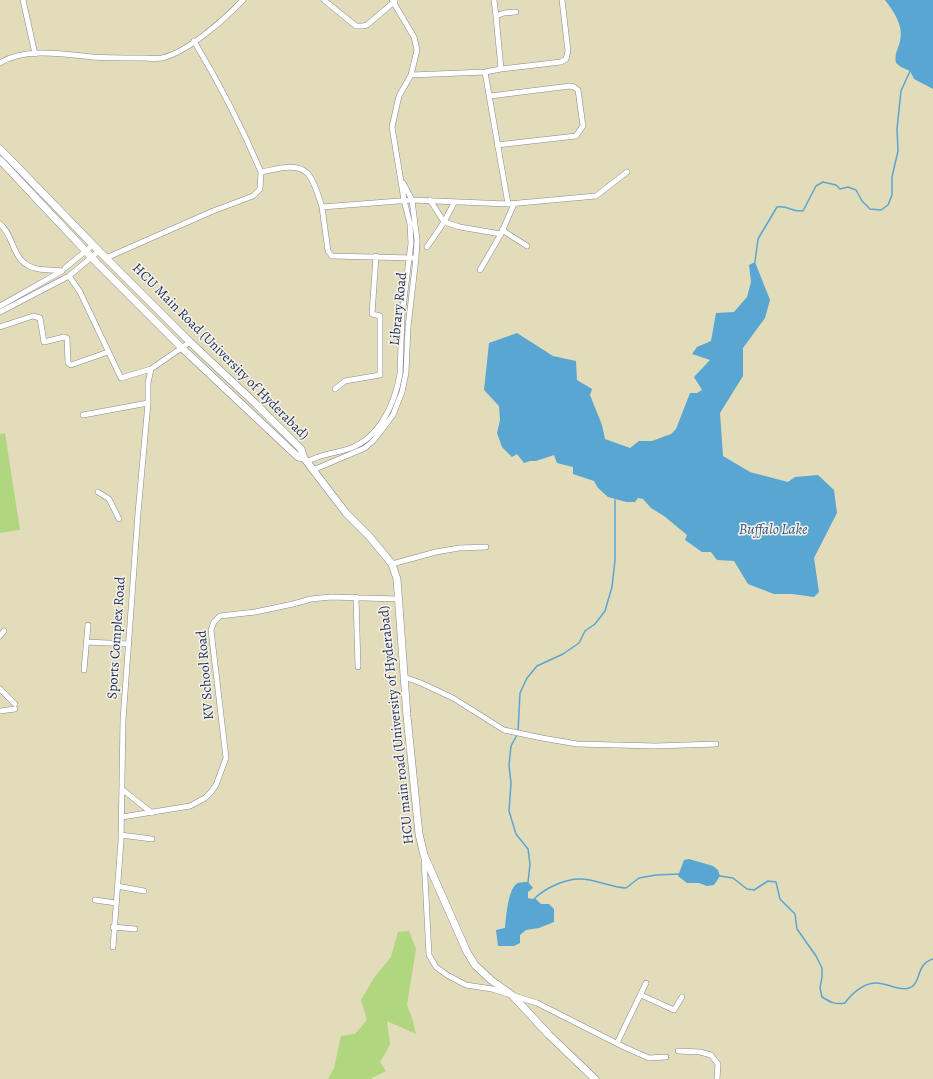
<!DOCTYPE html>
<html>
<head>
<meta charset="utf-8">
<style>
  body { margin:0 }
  canvas { display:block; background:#f2e6ce }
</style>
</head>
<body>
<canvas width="933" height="1079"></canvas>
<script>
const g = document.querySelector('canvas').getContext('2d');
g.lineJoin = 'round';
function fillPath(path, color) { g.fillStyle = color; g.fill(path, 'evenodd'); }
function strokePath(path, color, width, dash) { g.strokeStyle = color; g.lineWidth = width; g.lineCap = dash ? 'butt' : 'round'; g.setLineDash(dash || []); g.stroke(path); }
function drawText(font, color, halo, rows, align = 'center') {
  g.font = font + ' Alegreya,serif'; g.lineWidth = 3; g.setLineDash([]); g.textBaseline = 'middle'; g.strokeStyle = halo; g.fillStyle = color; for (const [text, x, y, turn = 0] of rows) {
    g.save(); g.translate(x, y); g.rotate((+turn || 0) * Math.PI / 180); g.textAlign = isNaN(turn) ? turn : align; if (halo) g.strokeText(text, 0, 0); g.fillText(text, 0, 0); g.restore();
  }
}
const built = new Path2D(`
  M0,0H933V1079H0Z`);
const green = new Path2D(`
  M5,433L20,530L0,533V434Z
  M409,931L416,949L407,1005L412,1018L416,1034L387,1021L390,1045L380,1062L386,1071L372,1078V1079H328L334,1068L341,1036L355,1034L367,1020L361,1000L374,978L391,957L398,932Z`);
const water = new Path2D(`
  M885,0H933V89L914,79L910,71L901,67L896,63C894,54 898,50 900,41C904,26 894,12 885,0Z
  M755,262L770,300L765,318L743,348V376L720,413L723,456L750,472L788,482L795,477L818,475L834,490L837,513L814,558L819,592L814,597L792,594H774L748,584L734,561L717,560L711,552H702L685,540L687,535L664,516L651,508L643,499L638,498L635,502H626L608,497L598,488L594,481L573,474V467L557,463L554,455L536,461H530L524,463L517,454L512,457L502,447L497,433L500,420L499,406L484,390L489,343L517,333L553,356L576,361L577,380L592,389L590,395L602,425L605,439L630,448L639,441H652L671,434L676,429L690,393H697L702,390L694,377L710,360L692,354L697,347L711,341L716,313L734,312L747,297L751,282L749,265Z
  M689,859L713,866L718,870L720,876L714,885L707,886L699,883H687L678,876L684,860Z
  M528,882L533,888L528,892V898L532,899L535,898L541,904H549L554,909V922L539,928L526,930L520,935V943L514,946H498L496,930L505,928C506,918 508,887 518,883C521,882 525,882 528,882Z`);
const stream = new Path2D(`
  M755,262L758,239L777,207C789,205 790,212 803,211L816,186L823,182L836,185L840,189L848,187L856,190L862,201L870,209L881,210L888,205L892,195V177L898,151L897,129L901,91L910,71
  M518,732L520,693L527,678L537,666L563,654L579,643L585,631L595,624L605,611L612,587L615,560V500
  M517,735L511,746L509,765L511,783L509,811L516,834L528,849L530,864L528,882
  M720,876L733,878L747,889L754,890L768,881L776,882L780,899L795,914L797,929L816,956L822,968V977L820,988L822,997C830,1002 835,1005 845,1003C851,994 864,983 875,983C881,983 888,985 894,987C899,988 904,990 909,988C922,984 915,964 933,959
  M535,898C546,888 564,879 580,879C595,879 610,887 626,888L639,878L656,875L679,874`);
const street = new Path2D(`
  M23,0L35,54
  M324,0L356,26H363L367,25L395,1
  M494,0L496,16
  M194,41C219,83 242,127 261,172
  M0,63C24,47 65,54 92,57C108,58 125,58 141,58C148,58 156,59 162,58C188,52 225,19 243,0
  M501,69L496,16L504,13L516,12
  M485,72L508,204L596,196L627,172
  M411,75L485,72L501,69L561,62L566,59L568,51L562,0
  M490,96L570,86L574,87L578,90L583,126L576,136L497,145
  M430,200L444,222L460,227L501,234L514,204
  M0,224C15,236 11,261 34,268C43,271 53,269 62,271
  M502,230L527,246
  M427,247L444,222L454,203
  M106,258L213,211L253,196L260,189L261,172C274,170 296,162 307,173C314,179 319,198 322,207
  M413,258L332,256L328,251L322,207L412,200L508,204
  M65,268L93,245
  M480,270L501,234
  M70,275L99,251
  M69,276L80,292L121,378L151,369
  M0,306L62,271
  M0,312L67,277
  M0,327L33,316L40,318L44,342L64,337L67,338L68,363L71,365L108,352
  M335,389L345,381L380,375V316L372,314L376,256
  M83,415L148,403
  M307,462C322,453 335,454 351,448C380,437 395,403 400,374L402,316L411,243L410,224L404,200L392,127L399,96L411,75L417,50L414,37L392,0
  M313,470L365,448L374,440L384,427L393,415L402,392L406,373L408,327L416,258L417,240L412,200L403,183
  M98,492L109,499L119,519
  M392,564L436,552L459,548L486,547
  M356,597L358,667
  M0,636L4,631
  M86,642L129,644
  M84,670L88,625
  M404,677L421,683L453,698L504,730L542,738L577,744L656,746L716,744
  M0,689L15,704
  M0,711L15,709
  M123,790L152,813
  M122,817L190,806L205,798L211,792L216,785L226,758L211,630L214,622L220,616L255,612L293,604L311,599L331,597L398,599
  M121,835L152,839
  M424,858L429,955L436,967L447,975L466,985L492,989L537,1003L624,1047L649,1058L666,1057
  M117,886L144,891
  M95,900L116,903
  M113,927L135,929
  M113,947L121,841L123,720L138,513L148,403V383L151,369L190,342
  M641,995L674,1010L682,997
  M617,1043L646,983
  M678,1051L700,1052L711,1055L718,1064L717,1079`);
const secondary = new Path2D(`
  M0,149L99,251L190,342L256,404L301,449L304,458L346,513L369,536L392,564L397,579L407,716L419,834L424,855L467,952L475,965L491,980L512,995L549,1035L595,1079
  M0,160L96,262L182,348L298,457L304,458`);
const streetNames = [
  ["Library Road",399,309,-84],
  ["HCU Main Road (University of Hyderabad)",220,352,45],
  ["Sports Complex Road",117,638,-86],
  ["KV School Road",206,675,-95],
  ["HCU main road (University of Hyderabad)",397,725,-96]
];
const waterNames = [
  ["Buffalo Lake",773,530]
];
fillPath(built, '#e2dcba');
fillPath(green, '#b0d67f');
fillPath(water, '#59a6d2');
strokePath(stream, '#59a6d2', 1.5);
strokePath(street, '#868a96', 6);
strokePath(secondary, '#868a96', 8);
strokePath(street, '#fff', 5);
strokePath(secondary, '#fff', 7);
drawText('14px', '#1b2f5e', '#f7f3e8', streetNames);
drawText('italic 15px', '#315987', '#f7f3e8', waterNames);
</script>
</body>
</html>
